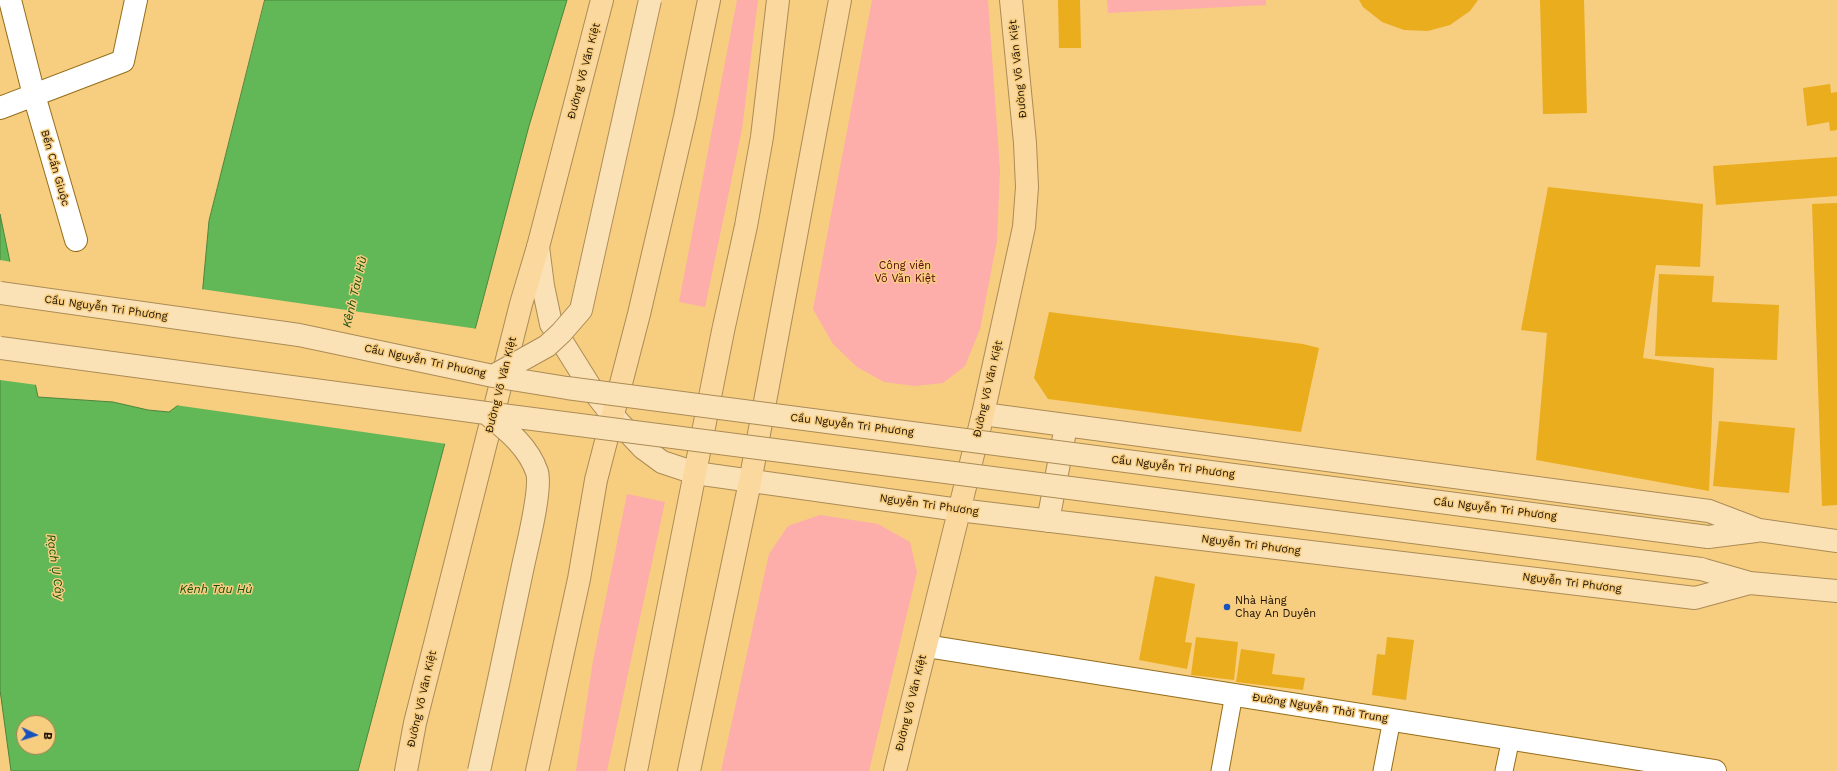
<!DOCTYPE html>
<html>
<head>
<meta charset="utf-8">
<style>
  body { margin:0 }
  #map { position:relative; width:1837px; height:771px; overflow:hidden; background:#f7cd80; font-family:"Work Sans",sans-serif }
  canvas { display:block }
  .north { position:absolute; left:16px; top:715px; width:40px; height:40px; box-sizing:border-box; background:#f7cd80; border:1px solid #9f814d; border-radius:50%; rotate:94deg; font-size:11px; font-weight:700; line-height:16px; text-align:center; color:#1c1000 }
  .north::after { content:''; display:block; margin:auto; width:14px; height:18px; background:#1852be; clip-path:polygon(50% 0,100% 100%,50% 72%,0 100%) }
</style>
</head>
<body>
<div id="map">
<canvas width="1837" height="771"></canvas>
<div class="north">B</div>
</div>
<script>
const g = document.querySelector('canvas').getContext('2d');
g.lineJoin = 'round';
function fillPath(path, color) { g.fillStyle = color; g.fill(path, 'evenodd'); }
function strokePath(path, color, width, dash) { g.strokeStyle = color; g.lineWidth = width; g.lineCap = dash ? 'butt' : 'round'; g.setLineDash(dash || []); g.stroke(path); }
function drawText(font, color, halo, rows, align = 'center') {
  g.font = font + ' "Work Sans",sans-serif'; g.lineWidth = 3; g.setLineDash([]); g.textBaseline = 'middle'; g.strokeStyle = halo; g.fillStyle = color; for (const [text, x, y, turn = 0] of rows) {
    g.save(); g.translate(x, y); g.rotate((+turn || 0) * Math.PI / 180); g.textAlign = isNaN(turn) ? turn : align; if (halo) g.strokeText(text, 0, 0); g.fillText(text, 0, 0); g.restore();
  }
}
const green = new Path2D(`
  M737,0H758L742,129L705,307L679,302Z
  M872,0H988L1000,170L997,241L980,329L965,366L943,383L915,386L884,382L857,367L833,344L813,309Z
  M1107,0H1266V5L1108,13Z
  M627,494L665,502L607,771H576L593,661Z
  M820,515L878,524L910,542L917,572L869,771H721L769,554L788,526Z`);
const water = new Path2D(`
  M265,0H567L529,126L358,771H11L0,690V214L38,397L113,402L148,410L169,412L193,394L209,221ZM24,723H48V747H24Z`);
const pier = new Path2D(`
  M0,260L12,262L37,385L0,380Z
  M201,289L478,329L447,444L175,405L191,393Z`);
const building = new Path2D(`
  M1058,0H1080L1081,48H1059Z
  M1359,0H1478L1470,11L1450,25L1428,31L1404,30L1382,22L1363,7Z
  M1540,0H1584L1587,113L1543,114Z
  M1830,84L1831,93L1837,92V130L1830,131L1829,122L1807,126L1803,88Z
  M1837,157V196L1716,205L1713,166Z
  M1548,187L1703,204L1700,267L1656,265L1643,358L1714,368L1709,491L1536,460L1547,333L1521,330Z
  M1837,203V505L1822,506L1812,204Z
  M1659,274L1714,276L1712,302L1779,305L1777,360L1655,356Z
  M1049,312L1303,344L1319,348L1301,432L1048,399L1034,378Z
  M1719,421L1795,428L1789,493L1713,486Z
  M1155,576L1195,584L1185,642L1192,643L1187,669L1139,660Z
  M1196,637L1238,642L1234,680L1191,675Z
  M1387,637L1414,640L1406,700L1372,695L1377,654L1385,655Z
  M1241,649L1275,654L1272,674L1305,678L1303,690L1236,682Z`);
const service = new Path2D(`
  M1220,771L1234,694
  M1382,771L1392,719
  M1504,771L1511,738`);
const minor = new Path2D(`
  M10,0L34,95L76,240
  M926,646L1715,771`);
const tertiary = new Path2D(`
  M0,108L123,61L136,0`);
const primary = new Path2D(`
  M538,247L543,286L551,324L591,388L612,415L643,448L662,462L695,473L959,510L1695,598L1750,583
  M983,414L1709,511L1759,530L1837,541
  M1048,521L1066,426
  M1708,537L1756,531
  M1701,569L1750,583L1837,591`);
const trunk = new Path2D(`
  M406,771L415,723L521,304L538,247L602,0
  M537,771L579,579L596,480L639,314L685,117L709,0
  M636,771L723,331L746,226L762,137L778,0
  M689,771L750,482L840,0
  M895,771L983,414L1024,227L1027,187L1025,143L1011,0`);
const primaryBridge = new Path2D(`
  M0,293L299,335L493,376L567,388L1708,537
  M0,348L486,413L1701,569
  M493,376L547,346L561,333L581,310L650,0
  M479,771C494,703 509,634 523,566C527,547 542,489 537,472C528,446 507,430 486,413`);
const markers = [
  [1227,607,4,"#1852be"]
];
const streetNames = [
  ["Đường Võ Văn Kiệt",1018,69,-96],
  ["Đường Võ Văn Kiệt",584,71,-75],
  ["Bến Cần Giuộc",55,168,74],
  ["Cầu Nguyễn Tri Phương",106,308,8],
  ["Cầu Nguyễn Tri Phương",425,361,12],
  ["Đường Võ Văn Kiệt",501,385,-76],
  ["Đường Võ Văn Kiệt",988,389,-77],
  ["Cầu Nguyễn Tri Phương",852,425,7],
  ["Cầu Nguyễn Tri Phương",1173,467,7],
  ["Nguyễn Tri Phương",929,505,8],
  ["Cầu Nguyễn Tri Phương",1495,509,7],
  ["Nguyễn Tri Phương",1251,545,7],
  ["Nguyễn Tri Phương",1572,583,7],
  ["Đường Võ Văn Kiệt",422,699,-77],
  ["Đường Võ Văn Kiệt",911,703,-76],
  ["Đường Nguyễn Thời Trung",1320,708,9]
];
const parkNames = [
  ["Công viên",905,266],
  ["Võ Văn Kiệt",905,279]
];
const poiNames = [
  ["Nhà Hàng",1235,601],
  ["Chay An Duyên",1235,614]
];
const waterNames = [
  ["Kênh Tàu Hủ",355,292,-77],
  ["Rạch Ụ Cây",55,567,82],
  ["Kênh Tàu Hủ",216,589]
];
fillPath(green, '#fdadaa');
fillPath(water, '#62b757');
strokePath(water, '#4d853d', 1);
fillPath(pier, '#f7cd80');
fillPath(building, '#eaad1e');
strokePath(service, '#956e1b', 19);
strokePath(minor, '#956e1b', 24);
strokePath(tertiary, '#956e1b', 24);
strokePath(primary, '#ab8c56', 24);
strokePath(trunk, '#ab8c56', 24);
strokePath(service, '#fff', 17);
strokePath(minor, '#fff', 22);
strokePath(tertiary, '#fff', 22);
strokePath(primary, '#fbe2b6', 22);
strokePath(trunk, '#fad89e', 22);
strokePath(primaryBridge, '#ab8c56', 24, []);
strokePath(primaryBridge, '#fbe2b6', 22);
for (const [x, y, r, color] of markers) { const dot = new Path2D(); dot.arc(x, y, r, 0, 2 * Math.PI); g.fillStyle = color; g.fill(dot); strokePath(dot, '#f7cd80', 1.5); }
drawText('11px', '#1c1000', '#f7cd80', streetNames);
drawText('11px', '#550410', '#f7cd80', parkNames);
drawText('11px', '#1c1000', '#f7cd80', poiNames, 'left');
drawText('italic 12px', '#17500f', '#f7cd80', waterNames);
</script>
</body>
</html>
